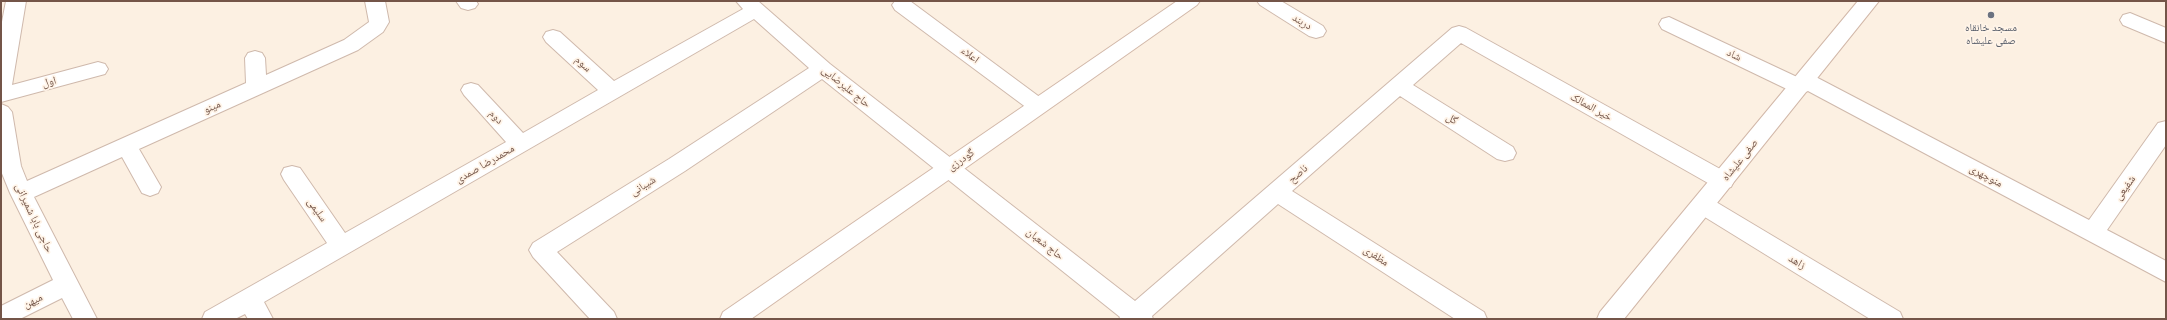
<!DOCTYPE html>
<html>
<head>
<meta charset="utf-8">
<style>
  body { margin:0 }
  #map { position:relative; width:2167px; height:320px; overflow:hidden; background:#fcf0e2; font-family:Figtree,sans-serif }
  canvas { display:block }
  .frame { position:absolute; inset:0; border:2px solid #745548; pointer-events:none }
</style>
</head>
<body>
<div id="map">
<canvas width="2167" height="320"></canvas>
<div class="frame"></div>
</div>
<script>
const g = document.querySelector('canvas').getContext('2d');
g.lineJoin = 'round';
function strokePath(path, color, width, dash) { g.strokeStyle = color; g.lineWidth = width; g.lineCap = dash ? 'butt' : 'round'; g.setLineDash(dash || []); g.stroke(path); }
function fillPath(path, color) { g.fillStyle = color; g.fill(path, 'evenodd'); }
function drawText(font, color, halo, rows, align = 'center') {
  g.font = font + ' Figtree,"Noto Naskh Arabic",sans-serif'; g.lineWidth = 3.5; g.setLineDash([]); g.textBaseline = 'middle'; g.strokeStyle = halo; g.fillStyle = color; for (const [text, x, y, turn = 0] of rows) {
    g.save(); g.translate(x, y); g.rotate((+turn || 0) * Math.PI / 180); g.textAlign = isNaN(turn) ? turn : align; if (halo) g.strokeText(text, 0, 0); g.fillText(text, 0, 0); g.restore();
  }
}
const street = new Path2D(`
  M6,1H26L12,85L98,62L105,64L108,69L105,74L1,102V27Z
  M365,1H385L389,22L383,32L358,50L139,149L161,187L158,193L150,196L142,193L122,157L34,197L97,319H73L62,298L20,319H1V306L53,280L10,193L1,171V104L8,107L12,112L21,166L27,181L246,83L245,58L248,53L255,51L262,53L265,58L266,75L344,40L369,22Z
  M456,1H476L478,4L475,8L468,10L461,8Z
  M736,1H758L830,64L1135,301L1452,28L1459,26L1466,28L1731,175L1734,181L1731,187L1723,189L1715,187L1461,43L1413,85L1513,147L1516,153L1513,159L1505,161L1497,159L1400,96L1292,191L1484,312L1487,319H1455L1278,204L1152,316L1153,319H1119L1120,317L822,79L685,171L557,252L614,312L617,319H590L533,257L529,250L533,243L669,159L809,68L754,19L264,302L273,319H248L245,314L235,319H202L205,312L327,243L284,180L281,174L284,168L292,166L300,168L345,233L506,142L464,95L461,90L464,85L471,83L478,85L523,133L598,90L546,42L543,37L546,32L553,30L560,32L614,81L743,9Z
  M895,1H910L1045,101L1049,106L1045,111L1038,114L1031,111L895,10L892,5Z
  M1257,1H1281L1323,26L1326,31L1323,36L1316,38L1309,36L1260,5Z
  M2130,13L2166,28V43L2123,25L2120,20L2123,15Z
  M1669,17L1797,77L1805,73L1812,75L2089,220L2158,123L2166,121V145L2107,230L2166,261V282L1808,91L1800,94L1793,92L1662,29L1659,24L1662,19Z
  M1703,196L1711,199L1900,312L1903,319H1870L1695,211L1692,205L1695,199Z`);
const secondary = new Path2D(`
  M1177,1H1200L1197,5L751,319H720L723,312Z
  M1858,1H1879L1624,319H1597L1600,312Z`);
const markers = [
  [1991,15,4,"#6b7280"]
];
const streetNames = [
  ["دربند",1302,22,31],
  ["اعلاء",970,55,37],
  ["شاد",1734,55,26],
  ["سوم",583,64,42],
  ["اول",49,82,-15],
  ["حاج علیرضایی",846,87,39],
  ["مینو",212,107,-24],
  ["خیر الممالک",1591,107,29],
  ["دوم",496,117,47],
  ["گل",1452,119,32],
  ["گودرزی",961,160,-35],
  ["صفی علیشاه",1740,160,-51],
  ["محمدرضا صمدی",485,164,-30],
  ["ناصح",1298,174,-41],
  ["منوچهری",1986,176,28],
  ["شیبانی",643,186,-32],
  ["شفیعی",2125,188,-54],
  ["سلیمی",317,210,55],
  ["حاجی بابا شمیرانی",34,218,65],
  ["حاج شعبان",1045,244,38],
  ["مظفری",1376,256,33],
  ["زاهد",1797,262,31],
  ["میهن",33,301,-26]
];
const worshipNames = [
  ["مسجد خانقاه",1991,28],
  ["صفی علیشاه",1991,41]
];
strokePath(street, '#cfb9ac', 2);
strokePath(secondary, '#d2b8a9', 2);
fillPath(street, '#fff');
fillPath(secondary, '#fff');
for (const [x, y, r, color] of markers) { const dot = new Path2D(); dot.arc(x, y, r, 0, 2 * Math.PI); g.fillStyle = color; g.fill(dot); strokePath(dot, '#fff4e8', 1.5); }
drawText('11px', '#745548', '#fff4e8', streetNames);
drawText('11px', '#5b616d', '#fff4e8', worshipNames);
</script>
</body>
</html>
